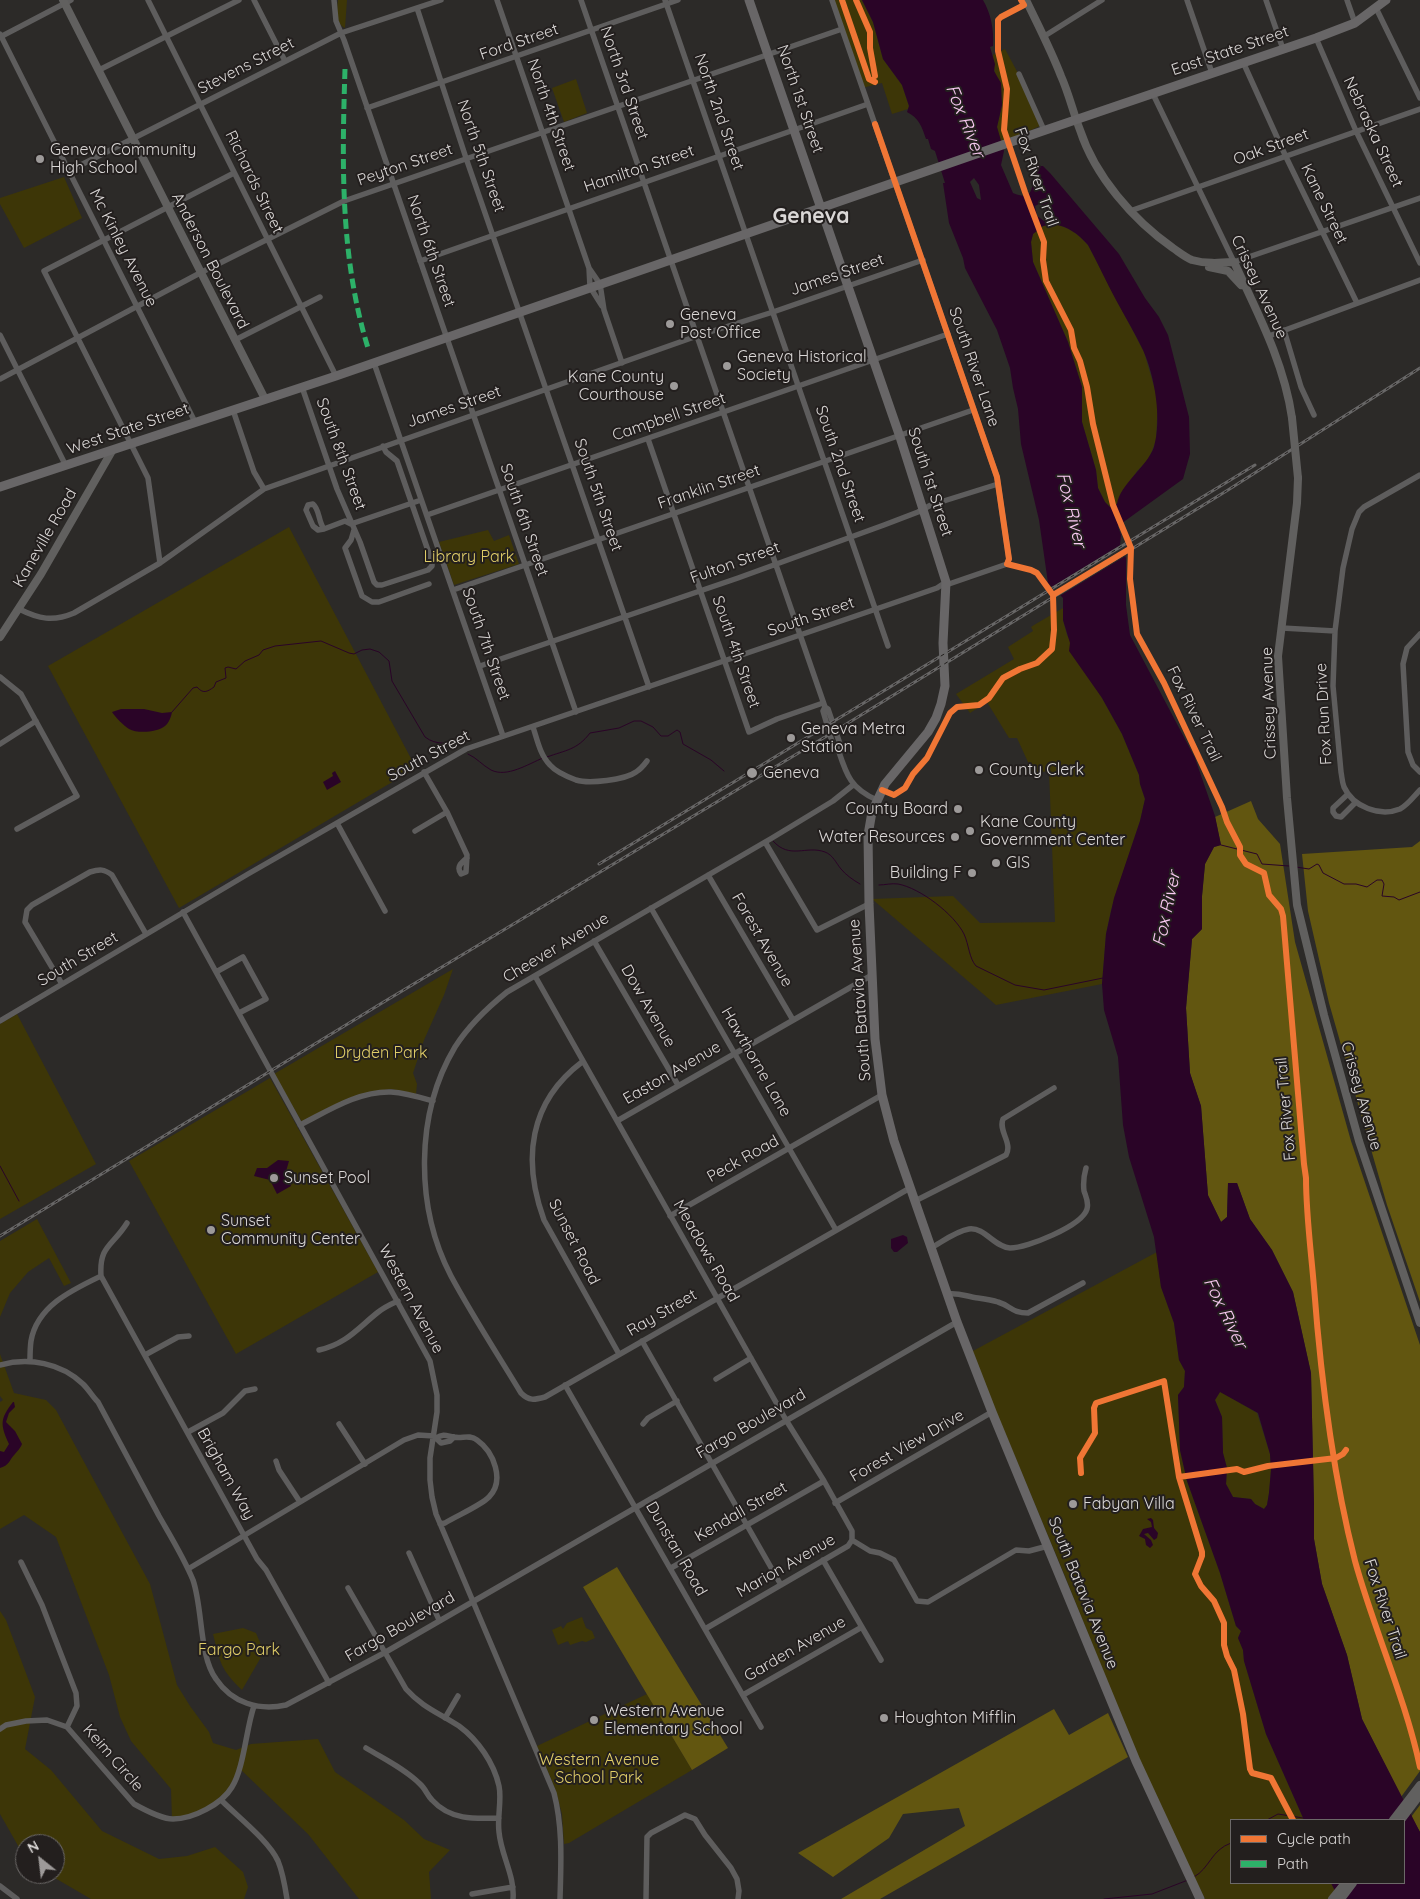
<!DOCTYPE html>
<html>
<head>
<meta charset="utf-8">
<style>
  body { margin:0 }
  #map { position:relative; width:1420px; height:1899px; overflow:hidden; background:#2c2a28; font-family:Quicksand,sans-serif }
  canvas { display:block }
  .legend { position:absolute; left:1230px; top:1819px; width:175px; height:65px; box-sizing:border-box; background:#231f1e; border:1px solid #6c6968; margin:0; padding:6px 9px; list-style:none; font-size:15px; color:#dad7d6 }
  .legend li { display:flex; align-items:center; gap:10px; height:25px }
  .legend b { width:25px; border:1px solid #6c6968 }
  .north { position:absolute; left:15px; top:1834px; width:50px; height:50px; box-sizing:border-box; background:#231f1e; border:1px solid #6c6968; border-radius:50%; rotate:331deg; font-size:14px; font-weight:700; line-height:20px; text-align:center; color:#dad7d6 }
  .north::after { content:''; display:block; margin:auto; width:18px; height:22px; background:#9d9a99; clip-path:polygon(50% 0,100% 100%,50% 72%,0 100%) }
</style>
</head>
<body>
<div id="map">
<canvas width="1420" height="1899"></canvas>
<ul class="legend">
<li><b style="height:6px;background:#f07635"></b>Cycle path</li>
<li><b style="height:6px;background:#2db169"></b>Path</li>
</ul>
<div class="north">N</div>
</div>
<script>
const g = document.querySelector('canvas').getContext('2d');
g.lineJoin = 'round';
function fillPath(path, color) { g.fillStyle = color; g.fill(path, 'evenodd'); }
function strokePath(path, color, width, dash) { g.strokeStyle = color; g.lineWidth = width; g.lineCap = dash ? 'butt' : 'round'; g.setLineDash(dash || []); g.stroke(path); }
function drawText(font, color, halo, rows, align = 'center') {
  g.font = font + ' Quicksand,sans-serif'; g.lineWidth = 4; g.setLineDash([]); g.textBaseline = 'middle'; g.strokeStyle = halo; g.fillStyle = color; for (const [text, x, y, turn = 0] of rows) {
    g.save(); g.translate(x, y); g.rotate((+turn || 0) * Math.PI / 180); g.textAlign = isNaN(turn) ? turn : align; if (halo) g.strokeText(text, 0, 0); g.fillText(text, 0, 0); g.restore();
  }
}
const green = new Path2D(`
  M338,0H347L345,28C335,23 337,10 338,0Z
  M832,0H862L873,22L883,59L902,85L909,106L908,109L892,114L882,83L862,88Z
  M1005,49L1027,90L1040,126L1001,143L997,127L1002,105L994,68L993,55Z
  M576,79L587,113L564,122L552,88Z
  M64,177L82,218L24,248L0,204V198Z
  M1053,224C1069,227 1077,233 1088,245L1144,352L1158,400L1156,440L1152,451L1147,461L1137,471L1117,504L1110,507L1105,502L1098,488L1096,470L1082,422V387L1068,342L1033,262L1031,242L1033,234L1043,226Z
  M289,527L416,768L179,908L48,666Z
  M488,530L494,541L509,535L519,564L454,585L439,542Z
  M1063,608V620L1067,635L1122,734L1139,775L1140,784L1145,799L1140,821L1111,910L1106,934L1102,984L996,1005L872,899L953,896L980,923L1055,922L1049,771L1033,773L1017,738H1009L987,702L970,713L956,694L1014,659L1008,647L1033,631L1031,627L1034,625Z
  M453,969L444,995L424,1040L413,1073L417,1084L416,1094L391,1089L370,1092L302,1122L274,1074Z
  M17,1014L96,1164L0,1219V1024Z
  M270,1078L378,1272L236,1354L129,1161Z
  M37,1219L71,1283L64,1286L49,1258L28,1272L10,1293L0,1317V1241Z
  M1157,1252L1161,1287L1174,1323L1179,1360L1185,1371L1184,1387L1178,1395L1180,1450L1187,1481L1220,1573L1236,1626L1241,1631L1238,1638L1243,1650L1244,1661L1266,1734L1304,1820H1231V1883H1331L1335,1890L1328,1899H1205L1155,1798L1111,1691L1065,1576L971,1352Z
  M0,1354L14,1393L46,1400L56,1410L150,1584L177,1685L190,1706L209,1732L213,1743L236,1750L251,1744L318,1739L335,1772L404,1820L424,1839L450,1850L429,1872L431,1899H359L308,1834L239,1768L232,1787L202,1812L172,1819L171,1789L131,1741L120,1717L109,1675L56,1537L24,1515L0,1529V1402L3,1400L0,1396Z
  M1220,1391L1257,1413L1270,1454L1271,1470L1269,1493L1267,1505L1264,1509L1255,1504L1251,1499L1233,1497L1226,1484L1227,1468L1223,1453L1222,1417L1215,1400Z
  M0,1611L6,1620L35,1697L25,1749L51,1770L102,1831L159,1859L187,1856L215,1847L243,1872L248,1887L244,1899H91L48,1874H55V1844H25V1858L0,1814Z
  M582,1617L586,1628L592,1631L595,1638L586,1642L582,1641L570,1645L567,1639L568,1641L558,1645L552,1630L561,1626L563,1629L567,1623Z
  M243,1628L256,1633L264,1652L242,1690C220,1669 220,1662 213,1634Z
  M647,1694L692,1770L569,1843L564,1844L562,1814L555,1788L537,1746Z`);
const forest = new Path2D(`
  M1251,801L1258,819L1280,844L1295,942L1351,1141L1420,1345V1771L1401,1797L1362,1719L1347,1655L1322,1584L1314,1539V1505L1311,1373L1293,1292L1272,1250L1250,1219L1237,1183L1228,1184L1227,1217L1221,1222L1208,1196L1201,1106L1190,1073L1186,1008L1192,939L1202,929V896L1205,864L1214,847L1221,845L1215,817Z
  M1420,841V1302L1387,1205L1329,1003L1308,911L1302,854L1412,847Z
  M617,1567L728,1748L692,1770L583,1587Z
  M1054,1709L1069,1735L1108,1713L1128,1757L880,1899H841L965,1826L959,1808L903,1814L889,1838L833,1877L798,1853Z
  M1420,1805V1832L1411,1817Z`);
const water = new Path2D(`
  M862,0H983C991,14 994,29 993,46L990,47L995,64L994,71L1001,83L1002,105L997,127L1004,151L1001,165L1013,193C1041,205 1028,173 1038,166H1043L1050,173L1119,254L1145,298L1159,317L1168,335L1189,417L1190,454L1183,479L1118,526L1121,535L1120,545L1126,558V605L1130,635L1195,758L1215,816L1221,845L1214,847L1205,864L1202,896V929L1192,939L1186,1008L1190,1073L1201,1106L1208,1195L1221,1222L1227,1217L1228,1183H1237L1250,1219L1272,1250L1293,1292L1311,1373L1314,1505V1539L1322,1584L1347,1655L1362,1719L1420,1832V1899H1339L1331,1883H1404V1820H1304L1266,1734L1244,1661L1243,1650L1238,1638L1241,1631L1236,1626L1220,1573L1187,1481L1180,1450L1178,1395L1184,1387L1185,1371L1179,1360L1174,1323L1161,1287L1154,1237L1129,1157L1123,1125L1118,1057L1104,1010L1102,984L1106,934L1114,898L1140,821L1145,799L1140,784L1139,775L1122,734L1102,698L1069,651L1070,643L1063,620V598L1048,583L1039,520L1021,444L1018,409L1013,388L1010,368L997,330L965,268L963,258L949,223L943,183H945L935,151L931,149L928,139H926C922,127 919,118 907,112L909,106L902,85L883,59L873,22ZM974,178L979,185L981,200L977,198L970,182ZM1039,204L1044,205L1050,216L1044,221L1037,216L1035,206ZM1053,224C1069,227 1077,233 1088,245C1098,263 1106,282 1116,300C1125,317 1135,333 1143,350C1155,377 1162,419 1154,447C1147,467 1120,484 1117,504L1110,507L1105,502L1098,488L1096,470L1082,422V387L1068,342L1033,262L1031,242L1033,234L1043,226ZM1220,1392L1258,1413L1270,1454L1271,1470L1269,1493L1267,1505L1264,1509L1255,1504L1251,1499L1233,1497L1226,1484L1227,1468L1223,1453L1222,1417L1215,1400Z
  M121,709H144L162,713L172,712C171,717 169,723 165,726C158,732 138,734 129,729C124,726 115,717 112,712Z
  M335,771L341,782L327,790L323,782L333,776L332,773Z
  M278,1160L289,1161L285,1175L291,1186L277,1194L270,1180L254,1176L257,1168H267Z
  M903,1235L907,1237L908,1243L897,1252H894L891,1248V1239Z
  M13,1402H14L15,1407L9,1413L6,1422L15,1431L22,1444C20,1449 18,1450 15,1454C9,1460 10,1465 0,1468V1451L4,1452L9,1444C0,1424 0,1419 13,1402Z
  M1147,1519L1151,1518L1153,1520L1154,1528L1158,1533L1157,1538L1154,1540L1148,1533L1144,1534L1151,1540L1153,1545L1150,1548L1146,1545L1145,1539L1139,1536L1143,1529L1152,1527L1151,1522Z`);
const pier = new Path2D(`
  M1122,544L1125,550L1054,593L1050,588Z
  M1126,552L1127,555L1058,597L1056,594Z`);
const stream = new Path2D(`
  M172,712L193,688L197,687C203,694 207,692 214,687L216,682L226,678L225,668L228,667L236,669L245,661L259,655L263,650L275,646L321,641L349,653L354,654L362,650L370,649L379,652L389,661L392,681L425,737C437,746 447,742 461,744
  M468,754C477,758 482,765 491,770C507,778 528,764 543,758
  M547,757C566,750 577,750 590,733L619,728L634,721H641L653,727L661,736H668L677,730L680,732L683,744L711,760L724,771
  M773,841C790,860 806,845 825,852C833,855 836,863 841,869C846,875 853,880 860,884
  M1221,845L1257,854L1262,864L1289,866
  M1296,867L1309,869L1317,864L1319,865L1323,873L1344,884H1356L1367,887L1377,880H1382L1384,884L1382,896L1394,897L1399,900L1420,892
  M879,885C885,885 892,883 898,884C920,888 954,914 964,934C969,945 969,958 976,966L1015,985L1044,990L1103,978
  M0,1166L19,1201
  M1267,1820L1278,1814L1303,1818
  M1194,1877C1210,1868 1211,1850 1231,1843
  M1104,1899L1152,1894L1188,1880`);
const street = new Path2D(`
  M148,0L336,376
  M254,0L285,61
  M334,0L336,21L344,40L576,712
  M497,0L589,268L600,284L604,310L622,363
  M581,0L825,707L828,709L840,744L837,746
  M665,0L888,646
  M832,0L997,477L1009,559L1007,564L946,585
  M1187,0L1212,73
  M1266,0L1283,49
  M1347,0L1355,23
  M417,8L466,158L649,687
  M1376,8L1420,98
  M0,34L195,422
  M0,37L71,0
  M1043,37L1102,0
  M1316,38L1356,131L1420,263
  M1243,62L1286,157L1357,303
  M99,70L239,0
  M1019,74L1044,130
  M1153,94L1234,262L1420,198
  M367,108L678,0
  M69,171L341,33L441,0
  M1130,211L1420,109
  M420,261L868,104
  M589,268L590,287L602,306
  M1284,330L1301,387L1314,415
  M0,335L66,466
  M1269,336L1420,280
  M235,340L320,297
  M374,363L503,736
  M0,379L200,273L344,201L842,29
  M302,387L337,489L360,542L374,582L377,585H382L428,570L432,566V562L397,461L386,452L383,446
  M233,410L254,472L264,489
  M648,439L749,732L777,719L823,703
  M1420,475L1364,507L1359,512L1352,529L1343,568L1335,631L1333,686L1341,772C1342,777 1342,782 1344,787C1353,807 1380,817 1400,809C1408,805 1414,796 1420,790
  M427,515L948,334
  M324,529L318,530L313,526L306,510L308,505L313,504C320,510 318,521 324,529L345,521L351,524L421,500
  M354,530L351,540L345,548L362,596L372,602H379L429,584
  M160,563L148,478L44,271L234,173
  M453,590L973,410
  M19,609C39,619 53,622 74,613L160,563L264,489L697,336L773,312L923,260
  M1282,628L1335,631
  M1420,634L1407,648L1403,664L1408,752L1413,765L1420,772
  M480,666L738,578L884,525L918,512L931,505L998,484
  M0,677L21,694L77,796L17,829
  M825,707L823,711L833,745L837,746C846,773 849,788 877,800
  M533,727C537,739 540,755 550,765C556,772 568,777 576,780C589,784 625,780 636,772C641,769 644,765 647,761
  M0,744L36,721
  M424,772L447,812L467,855L466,872L461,874C456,867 461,863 467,858
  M853,785L833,801L772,838L507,992C487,1008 469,1025 455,1047C415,1114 415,1207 451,1276C472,1315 498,1355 521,1393C529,1401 534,1400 545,1397L910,1188
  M1348,794L1333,808V812L1336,816L1341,817L1356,802
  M337,823L385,911
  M415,831L447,812
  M765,842L817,930L869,904
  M708,875L793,1020
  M651,908L836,1230
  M183,912L430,1361L437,1395V1412L430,1458V1480L432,1497L436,1514L554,1793C563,1828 561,1863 560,1899
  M594,941L678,1085
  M216,972L243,957L266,999L239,1013
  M535,976L786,1420L824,1481L852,1531V1540
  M62,984L25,922L27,910L32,905L90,872C100,869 104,869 112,875L146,934
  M0,1021L248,874L466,749L882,607L937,588L946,582
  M582,1062C529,1102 522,1160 544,1220L619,1354
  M617,1121L872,975
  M300,1125C328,1111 358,1091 391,1092C406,1093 419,1097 433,1101
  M915,1201L1006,1155C1013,1143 998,1131 1003,1119L1054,1088
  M670,1216L882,1095
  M127,1223C113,1246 99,1245 101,1276L257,1559L266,1570L329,1683
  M931,1248C942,1242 956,1231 969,1229C985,1227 994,1247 1010,1248C1027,1248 1082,1226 1087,1209C1089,1202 1086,1197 1084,1191C1083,1183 1084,1175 1086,1168
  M947,1294C959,1292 967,1297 978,1298C985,1299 992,1300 998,1302C1011,1306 1012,1313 1028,1313L1083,1283
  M642,1341L781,1585
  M319,1350C346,1344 357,1329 377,1313C383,1308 391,1304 398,1301
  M145,1355L178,1337L189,1336
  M30,1361C30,1355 30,1348 31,1341C37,1306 72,1290 101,1276
  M0,1365C29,1357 61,1363 83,1384C89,1390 93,1397 98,1402C118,1440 139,1478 159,1516C171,1537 184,1558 193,1580C203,1609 199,1656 216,1679C232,1703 259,1711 286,1705L384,1653L957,1322
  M716,1379L751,1358
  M565,1385L761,1727
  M339,1424L365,1464
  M643,1424L648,1418L677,1401
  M188,1432L223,1413L245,1391L255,1389
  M276,1461L279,1470L300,1502
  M835,1503L992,1412
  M440,1524L445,1523C456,1516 480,1506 489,1497C505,1481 494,1452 477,1440C469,1434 462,1439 454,1437C447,1436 444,1433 436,1438L441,1443L450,1441L454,1437
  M852,1540L870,1551L880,1553L894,1560L917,1601L928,1602L1016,1550L1029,1551L1048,1546
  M409,1553L439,1620
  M823,1560L881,1660
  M21,1562L42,1605L76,1693L77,1706L67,1727
  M671,1568L824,1481
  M188,1569L404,1440L418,1435L434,1436
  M348,1588L406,1689C422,1707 439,1713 459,1726C478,1740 494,1763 499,1786C502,1800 497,1817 499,1832C501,1855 515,1876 513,1899
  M705,1629L848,1546L852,1540
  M743,1695L862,1627
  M445,1718L458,1696
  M0,1729L6,1725L26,1721L47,1720L67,1727L134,1804C143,1809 162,1819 173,1819C193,1819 222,1804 232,1787C244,1768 246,1729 254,1706
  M366,1748C384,1759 405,1769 420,1784C425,1788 427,1795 432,1800C450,1820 474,1819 499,1818
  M221,1800C237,1816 269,1841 278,1861C283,1873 285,1886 287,1899
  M0,1886L17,1899
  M472,1894L513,1887
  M646,1899L647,1837L651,1833L685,1815L695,1819L705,1835L731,1868L737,1879L739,1891L738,1899`);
const secondary = new Path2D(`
  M63,0L265,399
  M1026,0C1038,25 1051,50 1061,76C1069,94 1073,112 1080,130C1095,176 1133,220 1173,248C1179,252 1185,257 1192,260C1206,264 1219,263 1234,262C1257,312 1284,362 1292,418
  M1209,267L1228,271L1241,285
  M1298,478L1297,503L1278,656L1287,798L1297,905L1324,1015L1359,1141L1420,1323
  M0,637L41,574L112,451
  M1393,1820L1420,1785
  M1401,1820L1420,1795
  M1332,1899L1345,1883
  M1341,1899L1353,1883`);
const primary = new Path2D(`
  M749,0L900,437L946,582L943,643L945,686L941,704L936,718L928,732L885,784L872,812L868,835L869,904L875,1039L882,1095L894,1141L957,1322L992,1412L1136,1761L1200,1899
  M0,487L336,376L1034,134L1316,38L1355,23L1386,0`);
const rail = new Path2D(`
  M599,864L1255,465
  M0,1236L382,1003L835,731L1228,490L1420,368`);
const secondaryBridge = new Path2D(`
  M1292,418L1298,478`);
const quiet = new Path2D(`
  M345,69C342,163 340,257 368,348`);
const cycleway = new Path2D(`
  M842,0L869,79L875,82
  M856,0L870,32V48L875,76
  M1021,0L1024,5L1001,17L998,20V51L1007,89L1004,130L1025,192L1044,242L1043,260L1046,281L1071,330L1074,348L1080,361L1087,387L1093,424L1113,505L1131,548L1130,579L1137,634L1164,683L1222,807L1227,822L1240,847V855L1246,864L1264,873L1269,895L1281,909L1283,916L1304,1164L1306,1178C1306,1214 1311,1251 1314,1287C1321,1380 1332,1471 1355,1561C1374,1630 1405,1697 1420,1767
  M875,124L997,477L1009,559L1007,564L1031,570L1037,573L1053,595L1054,630L1052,649L1037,663L1020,669L1003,678L989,698L979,705L957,707L950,713L927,758L913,774L905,788L894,795L882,790
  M1053,595L1131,548
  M1081,1473L1080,1458L1095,1433L1094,1408L1096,1403L1164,1381L1179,1477L1202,1552V1556L1195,1574L1201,1586L1214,1601L1224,1623V1645L1227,1656L1234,1670L1243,1714L1250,1769L1252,1773L1271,1778L1293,1820
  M1179,1477L1237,1469L1244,1472L1268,1466L1336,1458L1343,1454L1346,1450`);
const markers = [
  [40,159,5,"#9d9a99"],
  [670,324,5,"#9d9a99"],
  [727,366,5,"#9d9a99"],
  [674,386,5,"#9d9a99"],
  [791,738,5,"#9d9a99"],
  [979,770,5,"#9d9a99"],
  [752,773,6,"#9d9a99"],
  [958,809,5,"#9d9a99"],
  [970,831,5,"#9d9a99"],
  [955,837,5,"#9d9a99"],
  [996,863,5,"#9d9a99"],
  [972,873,5,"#9d9a99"],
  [274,1178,5,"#9d9a99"],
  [211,1230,5,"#9d9a99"],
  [1073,1504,5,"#9d9a99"],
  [884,1718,5,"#9d9a99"],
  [594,1720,5,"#9d9a99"]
];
const streetNames = [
  ["Ford Street",519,42,-19],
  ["East State Street",1230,51,-19],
  ["Stevens Street",246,66,-27],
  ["North 3rd Street",624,83,71],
  ["North 1st Street",800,99,71],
  ["North 2nd Street",719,112,71],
  ["North 4th Street",551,115,71],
  ["Nebraska Street",1373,132,65],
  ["Oak Street",1271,147,-20],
  ["North 5th Street",481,156,71],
  ["Peyton Street",405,165,-19],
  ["Hamilton Street",639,169,-19],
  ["Fox River Trail",1036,177,71],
  ["Richards Street",254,182,64],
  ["Kane Street",1324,204,64],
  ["Mc Kinley Avenue",123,248,63],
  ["North 6th Street",431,251,71],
  ["Anderson Boulevard",210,261,63],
  ["James Street",837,275,-19],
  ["Crissey Avenue",1259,287,65],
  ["South River Lane",974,367,71],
  ["James Street",454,407,-19],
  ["Campbell Street",669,417,-19],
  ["West State Street",128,429,-19],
  ["South 8th Street",341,454,70],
  ["South 2nd Street",840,464,71],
  ["South 1st Street",930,482,72],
  ["Franklin Street",709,487,-19],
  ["South 5th Street",598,495,71],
  ["South 6th Street",524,520,71],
  ["Kaneville Road",45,538,-60],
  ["Fulton Street",735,563,-20],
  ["South Street",811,617,-19],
  ["South 7th Street",486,644,71],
  ["South 4th Street",736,652,71],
  ["Crissey Avenue",1269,703,-92],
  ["Fox River Trail",1194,714,64],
  ["Fox Run Drive",1324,714,-93],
  ["South Street",429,756,-28],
  ["Forest Avenue",762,940,60],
  ["Cheever Avenue",556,948,-31],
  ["South Street",78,959,-31],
  ["South Batavia Avenue",860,1000,-94],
  ["Dow Avenue",648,1006,60],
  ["Hawthorne Lane",756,1062,60],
  ["Easton Avenue",672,1073,-30],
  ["Crissey Avenue",1361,1096,74],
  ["Fox River Trail",1286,1109,-95],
  ["Peck Road",743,1159,-29],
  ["Sunset Road",574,1242,63],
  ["Meadows Road",706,1251,60],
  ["Western Avenue",411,1299,62],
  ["Ray Street",662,1313,-30],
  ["Fargo Boulevard",751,1424,-30],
  ["Forest View Drive",907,1446,-30],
  ["Brigham Way",226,1474,61],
  ["Kendall Street",741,1512,-30],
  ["Dunstan Road",676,1549,60],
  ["Marion Avenue",786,1566,-30],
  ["South Batavia Avenue",1083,1593,68],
  ["Fox River Trail",1385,1609,72],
  ["Fargo Boulevard",400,1627,-30],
  ["Garden Avenue",795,1649,-30],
  ["Keim Circle",113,1758,49]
];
const poiNames = [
  ["Geneva Community",50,150],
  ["High School",50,168],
  ["Geneva",680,315],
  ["Post Office",680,333],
  ["Geneva Historical",737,357],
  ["Society",737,375],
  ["Kane County",664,377,"right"],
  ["Courthouse",664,395,"right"],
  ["Geneva Metra",801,729],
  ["Station",801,747],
  ["County Clerk",989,770],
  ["Geneva",763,773],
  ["County Board",948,809,"right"],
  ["Kane County",980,822],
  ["Government Center",980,840],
  ["Water Resources",945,837,"right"],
  ["GIS",1006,863],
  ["Building F",962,873,"right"],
  ["Sunset Pool",284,1178],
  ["Sunset",221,1221],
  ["Community Center",221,1239],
  ["Fabyan Villa",1083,1504],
  ["Western Avenue",604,1711],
  ["Elementary School",604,1729],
  ["Houghton Mifflin",894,1718]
];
const parkNames = [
  ["Library Park",469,557],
  ["Dryden Park",381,1053],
  ["Fargo Park",239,1650],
  ["Western Avenue",599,1760],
  ["School Park",599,1778]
];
const waterNames = [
  ["Fox River",965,121,68],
  ["Fox River",1071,510,76],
  ["Fox River",1167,909,-78],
  ["Fox River",1225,1313,64]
];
const districtNames = [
  ["Geneva",811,217]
];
fillPath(green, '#3d3607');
fillPath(forest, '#625610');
fillPath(water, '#2a0427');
fillPath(pier, '#2c2a28');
strokePath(stream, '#2a0427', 1);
strokePath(street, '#5e5d5d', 5.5);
strokePath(secondary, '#61605f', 8);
strokePath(primary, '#686667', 9);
strokePath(rail, '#686767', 3);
strokePath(rail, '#231f1e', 1, [4]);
strokePath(secondaryBridge, '#61605f', 8);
strokePath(quiet, '#2db169', 5, [10, 5]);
strokePath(cycleway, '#f07635', 6);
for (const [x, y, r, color] of markers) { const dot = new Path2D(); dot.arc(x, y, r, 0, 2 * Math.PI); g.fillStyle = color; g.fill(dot); strokePath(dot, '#231f1e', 2); }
drawText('16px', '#dad7d6', '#231f1e', streetNames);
drawText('16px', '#dad7d6', '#231f1e', poiNames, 'left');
drawText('16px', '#e1ce68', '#231f1e', parkNames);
drawText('italic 18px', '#f9caf2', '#231f1e', waterNames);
drawText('bold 21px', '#dad7d6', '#231f1e', districtNames);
</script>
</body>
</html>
